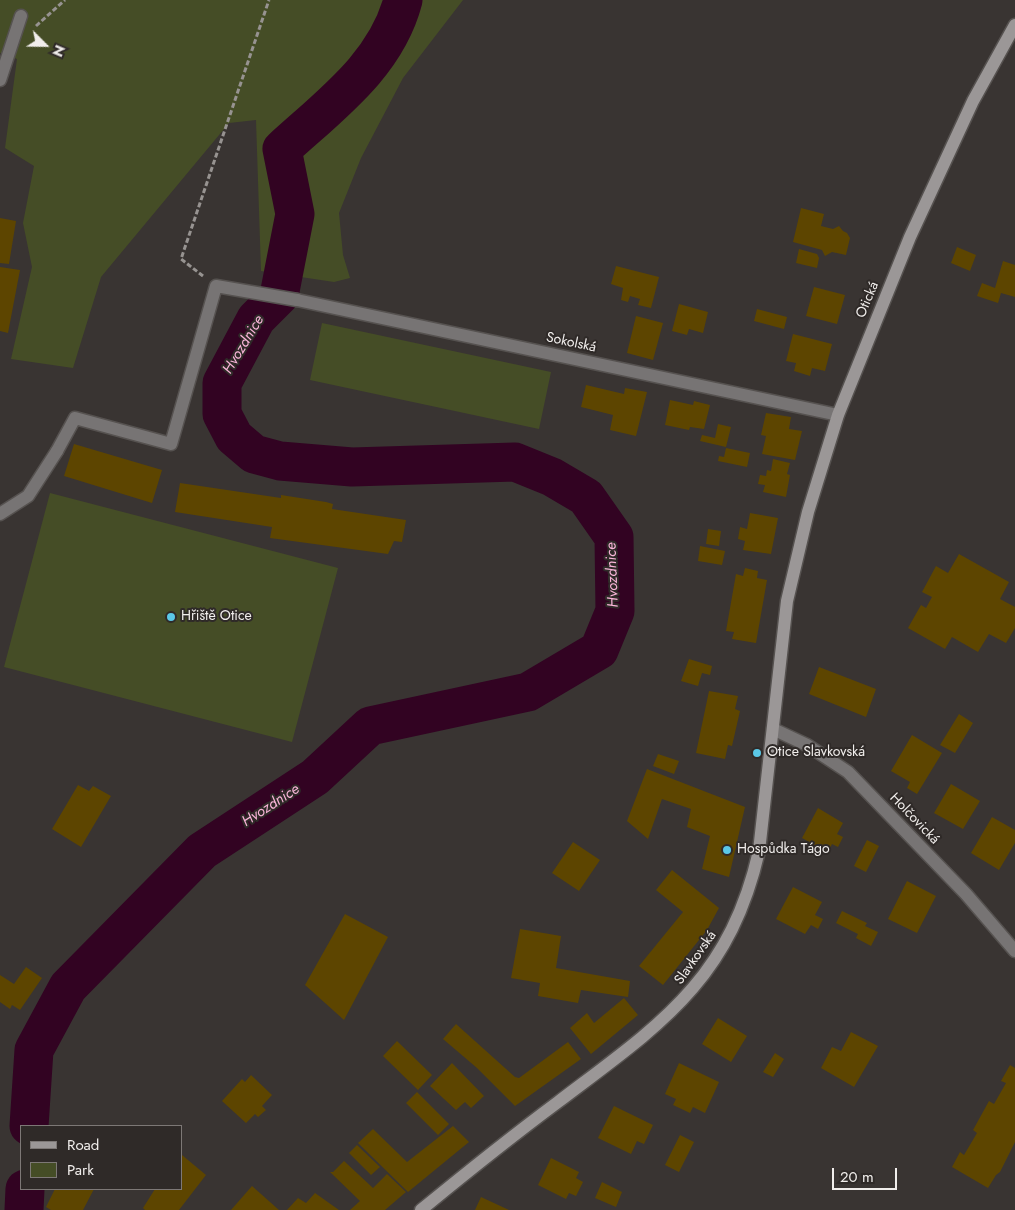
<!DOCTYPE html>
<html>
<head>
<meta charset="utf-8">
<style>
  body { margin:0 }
  #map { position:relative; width:1015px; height:1210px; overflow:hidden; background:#393432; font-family:Jost,sans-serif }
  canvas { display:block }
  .legend { position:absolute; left:20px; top:1125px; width:162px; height:65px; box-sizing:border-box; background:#2f2a28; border:1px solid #7d7876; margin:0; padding:6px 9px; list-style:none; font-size:15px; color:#f1eeec }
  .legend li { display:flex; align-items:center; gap:10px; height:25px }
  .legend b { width:25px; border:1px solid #7d7876 }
  .north { position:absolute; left:20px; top:20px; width:50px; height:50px; -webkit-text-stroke:4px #2f2a28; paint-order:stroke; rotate:113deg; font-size:14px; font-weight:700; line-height:20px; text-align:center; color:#f1eeec }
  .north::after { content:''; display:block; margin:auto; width:18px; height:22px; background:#f1eeec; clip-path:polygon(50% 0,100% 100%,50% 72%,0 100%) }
  .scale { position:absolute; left:832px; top:1168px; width:65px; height:22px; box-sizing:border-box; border:2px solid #f1eeec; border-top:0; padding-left:6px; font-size:15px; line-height:18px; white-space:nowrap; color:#f1eeec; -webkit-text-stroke:4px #2f2a28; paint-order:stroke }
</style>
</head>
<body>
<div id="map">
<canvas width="1015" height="1210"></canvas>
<ul class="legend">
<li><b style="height:6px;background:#9b9797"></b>Road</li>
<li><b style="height:14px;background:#454d26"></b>Park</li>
</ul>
<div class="north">N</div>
<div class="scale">20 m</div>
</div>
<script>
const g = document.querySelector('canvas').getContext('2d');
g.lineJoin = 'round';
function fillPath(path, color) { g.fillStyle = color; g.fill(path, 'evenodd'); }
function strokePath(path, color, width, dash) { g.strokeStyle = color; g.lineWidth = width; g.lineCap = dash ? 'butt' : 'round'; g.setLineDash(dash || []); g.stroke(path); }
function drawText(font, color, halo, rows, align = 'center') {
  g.font = font + ' Jost,sans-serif'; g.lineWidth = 4; g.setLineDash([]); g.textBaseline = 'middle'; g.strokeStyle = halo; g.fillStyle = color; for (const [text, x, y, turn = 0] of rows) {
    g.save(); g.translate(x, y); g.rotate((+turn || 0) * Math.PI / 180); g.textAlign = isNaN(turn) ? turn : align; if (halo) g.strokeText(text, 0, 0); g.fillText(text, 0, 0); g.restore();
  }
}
const green = new Path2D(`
  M0,0H463L403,78L361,158L339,213L343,255L350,278L334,282L261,271L256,120L229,123L101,277L73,368L11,359L32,267L23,223L34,166L5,148L17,59L0,53Z
  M322,323L551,372L539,429L310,380Z
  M50,493L338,568L292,742L4,667Z`);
const river = new Path2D(`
  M29,1126L34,1050L68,987L202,851L315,777L370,726L528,692L599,650L615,611L614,537L586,497L552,477L515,462L352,467L280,461L254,454L234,437L222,414V383L256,319L279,296L295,214L282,149C330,105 386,65 403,0
  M24,1210L25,1189`);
const building = new Path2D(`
  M801,208L824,214L821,226L833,229L839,226L843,231L847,233L850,238L846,255L832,252L825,256L822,250L793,242Z
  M0,218L16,221L9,264L0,263Z
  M957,247L976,255L970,271L951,263Z
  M799,249L817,254L819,258L817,268L796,263Z
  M1003,261L1015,265V297L1001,293L998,303L977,296L982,283L995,288Z
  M616,266L659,277L651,308L638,305L640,299L630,296L628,302L621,300L623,288L611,284Z
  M0,267L20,270L8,333L0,331Z
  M814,287L845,295L837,324L806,316Z
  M679,304L708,312L703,333L689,329L687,335L672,331Z
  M757,309L787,317L784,329L754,321Z
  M636,316L663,323L653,360L627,353Z
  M793,334L832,344L825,371L812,368L810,376L794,371L796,363L786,361Z
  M586,385L624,394L625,388L647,392L636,436L610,430L613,415L581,407Z
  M670,400L693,405L694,401L710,405L704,429L690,427L689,430L665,425Z
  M766,413L791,417L789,429L802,431L795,460L762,454L766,436L761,435Z
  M718,424L731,427L726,447L700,441L702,435L715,438Z
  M74,444L162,470L152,503L64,476Z
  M726,448L750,453L747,467L718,461L719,456L724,457Z
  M773,459L790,463L787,474L790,475L786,497L763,492L765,485L758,484L760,475L766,476L767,470L771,471Z
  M180,483L281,498V495L326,502L333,504L332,509L406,520L402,542L394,541L388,554L270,538L272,527L175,512Z
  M750,513L778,518L771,554L743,550L745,541L738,539L740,527L747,529Z
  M708,529L721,531L719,546L706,544Z
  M700,546L725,551L722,565L698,561Z
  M959,554L1009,582L1000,599L1015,607V628L1006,643L989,634L978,652L952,637L945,649L908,628L921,605L926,608L932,597L922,592L936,566L948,573Z
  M745,568L758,571L757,578L767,580L756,643L732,639L734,632L726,631L736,574L743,576Z
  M689,659L712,666L710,675L702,673L698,686L681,681Z
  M819,667L876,689L866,717L809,694Z
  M709,691L738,696L735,709L740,711L732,746L728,745L725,759L696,753Z
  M959,714L973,723L955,753L940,745Z
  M912,735L942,753L917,794L907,788L910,782L891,771Z
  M658,754L679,761L674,774L653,766Z
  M647,769L745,807L729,877L702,869L710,836L687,827L691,809L662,799L648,839L627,821Z
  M951,784L980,801L963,829L934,813Z
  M78,785L89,791L93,786L111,796L81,847L52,829Z
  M818,808L843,823L837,834L843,837L838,847L832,844L828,852L802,838Z
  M992,817L1015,830V843L999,870L971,853Z
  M867,840L879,846L866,872L854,866Z
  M573,842L600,860L579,891L552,873Z
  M672,870L719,908L707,930L663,985L639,966L683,912L656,890Z
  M907,881L936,896L917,933L888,919Z
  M793,887L822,902L815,915L823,919L818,929L811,925L805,934L776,919Z
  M842,911L867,923L865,926L878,932L871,946L856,938L858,934L836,923Z
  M345,914L388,937L344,1020L305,985Z
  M520,929L561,936L556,968L630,981L628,997L581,990L578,1003L538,996L540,983L511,978Z
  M26,967L42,978L20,1010L12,1005L10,1009L0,1002V975L14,984Z
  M624,998L638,1015L591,1054L570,1028L587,1013L594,1023Z
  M718,1018L747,1036L731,1062L702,1044Z
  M456,1024L515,1077L519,1078L568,1042L581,1059L515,1106L477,1068L443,1039Z
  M851,1032L878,1046L854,1087L821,1068L832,1047L841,1051Z
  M397,1041L432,1075L418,1090L383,1056Z
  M775,1053L784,1059L773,1077L763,1072Z
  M452,1063L484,1096L471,1108L465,1102L456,1110L430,1086Z
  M679,1063L719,1082L705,1113L693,1107L690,1113L673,1105L676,1099L665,1094Z
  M1010,1065L1015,1068V1142L1000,1172L996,1175L988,1188L952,1167L960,1152L964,1155L977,1133L973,1130L989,1101L994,1104L1006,1083L1001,1081Z
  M251,1075L272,1095L262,1106L266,1110L258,1117L255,1114L246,1123L222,1101L242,1079L245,1082Z
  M417,1092L449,1124L438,1135L406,1103Z
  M614,1106L653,1125L644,1144L637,1141L631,1154L598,1138Z
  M453,1126L469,1142L408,1192L358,1143L373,1129L407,1162Z
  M680,1135L694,1142L679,1172L665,1165Z
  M357,1145L380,1167L371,1175L349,1153Z
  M182,1155L206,1175L179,1210H145L143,1208L155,1189H181Z
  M551,1158L579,1172L576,1178L583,1182L576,1196L569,1193L566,1199L538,1185Z
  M344,1161L373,1188L387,1174L406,1192L385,1210H350L360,1201L330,1172H333Z
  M602,1182L622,1192L616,1207L595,1198Z
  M252,1186L279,1210H231Z
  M55,1189H94L83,1210H51L46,1207Z
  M315,1193L339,1210H287L298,1198L306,1203Z
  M481,1197L509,1210H475Z`);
const path = new Path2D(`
  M36,26L65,0
  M203,276L181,259L269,0`);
const service = new Path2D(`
  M57,451L75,418L171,444L216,286L297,300`);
const minor = new Path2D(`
  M0,80L21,16
  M297,300L838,415
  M0,514L28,496L57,451
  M773,729L807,745L848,772L966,894L1015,951`);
const secondary = new Path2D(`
  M421,1210C466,1173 511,1137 558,1102C658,1026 729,982 759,851L787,601L808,512L838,415L910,237L973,101L1015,25`);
const markers = [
  [171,617,5,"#5bc8e6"],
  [757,753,5,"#5bc8e6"],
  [727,850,5,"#5bc8e6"]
];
const streetNames = [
  ["Otická",868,300,-67],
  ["Sokolská",571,343,12],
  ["Holčovická",914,819,46],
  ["Slavkovská",696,958,-55]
];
const poiNames = [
  ["Hřiště Otice",181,617],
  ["Otice Slavkovská",767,753],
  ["Hospůdka Tágo",737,850]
];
const waterNames = [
  ["Hvozdnice",244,345,-59],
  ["Hvozdnice",613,575,-92],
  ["Hvozdnice",271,806,-33]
];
fillPath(green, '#454d26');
strokePath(river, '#320322', 39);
fillPath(building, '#5d4500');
strokePath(service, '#565250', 15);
strokePath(minor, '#565250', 15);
strokePath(secondary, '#565250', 15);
strokePath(path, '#979391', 3, [5, 2.5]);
strokePath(service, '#777474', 12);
strokePath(minor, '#777474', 12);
strokePath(secondary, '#9b9797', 12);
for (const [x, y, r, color] of markers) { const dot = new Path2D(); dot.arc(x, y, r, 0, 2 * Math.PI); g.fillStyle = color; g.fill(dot); strokePath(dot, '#2f2a28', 2); }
drawText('14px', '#f1eeec', '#2f2a28', streetNames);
drawText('14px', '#f1eeec', '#2f2a28', poiNames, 'left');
drawText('italic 15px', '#f9b5d9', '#2f2a28', waterNames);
</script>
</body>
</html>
